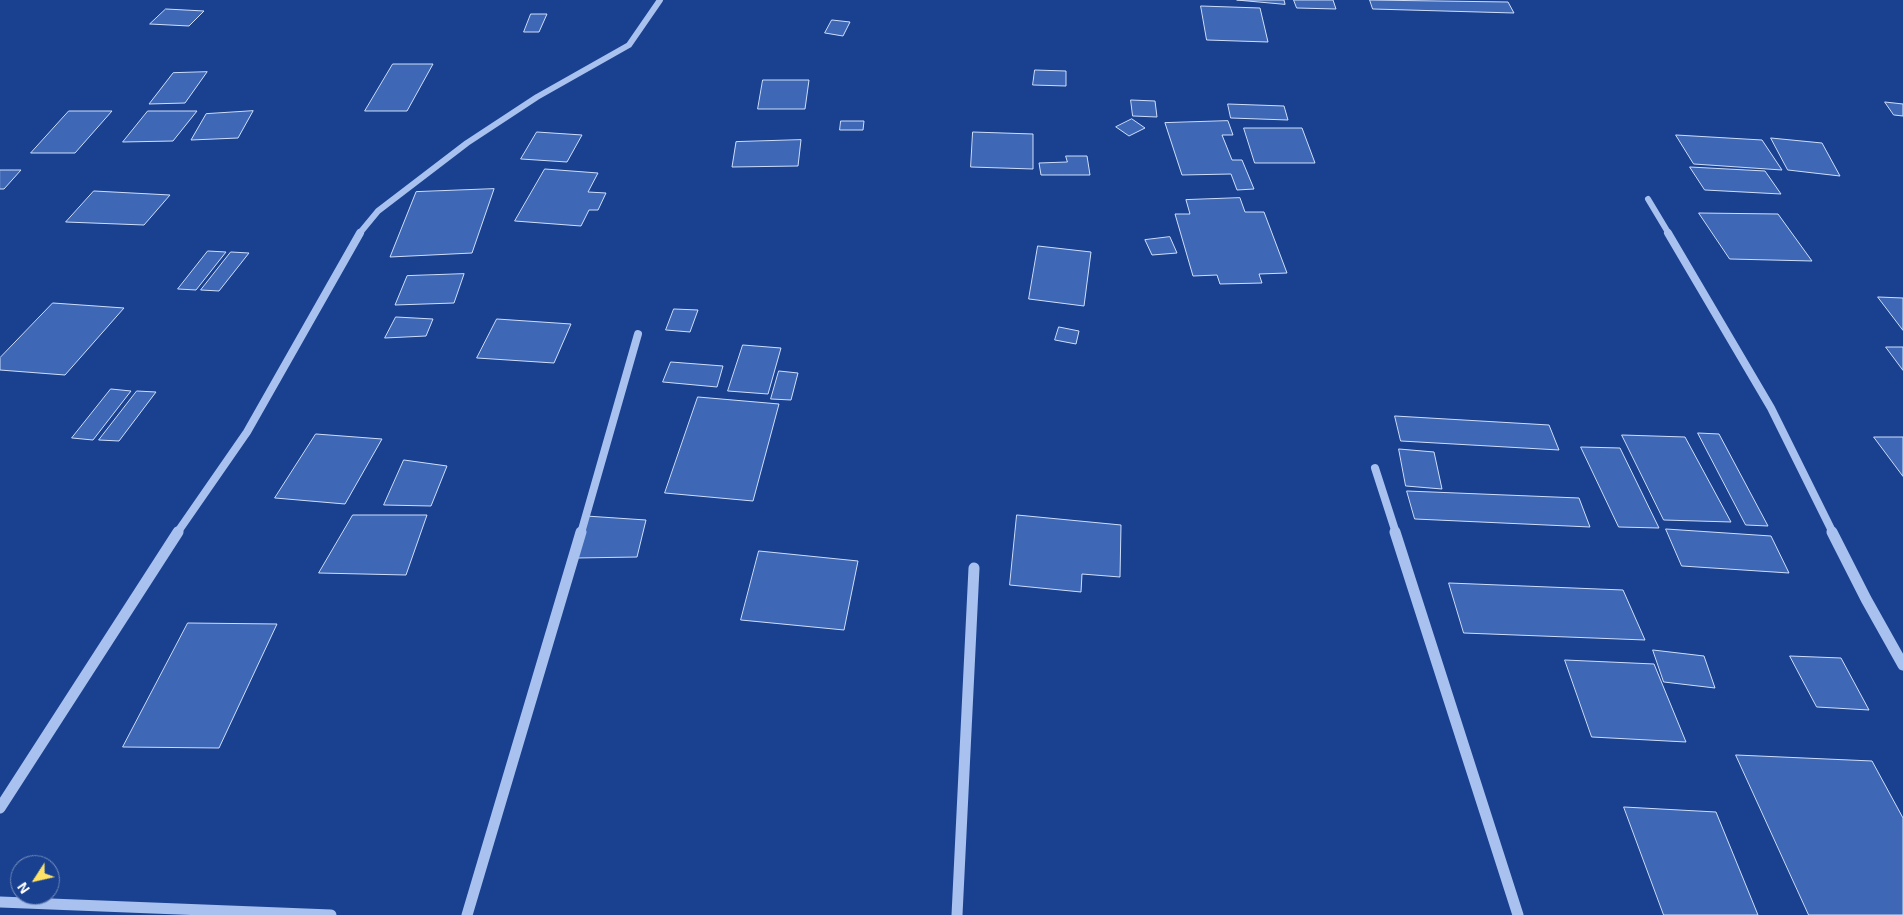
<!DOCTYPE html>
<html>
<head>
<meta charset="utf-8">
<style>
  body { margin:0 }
  #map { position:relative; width:1903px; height:915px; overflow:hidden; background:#1a4190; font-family:"Exo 2",sans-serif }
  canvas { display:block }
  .north { position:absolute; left:10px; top:855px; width:50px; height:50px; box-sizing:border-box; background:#1a4190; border:1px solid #768dbc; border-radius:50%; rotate:235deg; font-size:14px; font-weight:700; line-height:20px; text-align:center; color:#fff }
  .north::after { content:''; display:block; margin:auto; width:18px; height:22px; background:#ffe266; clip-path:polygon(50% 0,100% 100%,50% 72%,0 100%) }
</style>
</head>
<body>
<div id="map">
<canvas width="1903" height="915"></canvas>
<div class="north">N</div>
</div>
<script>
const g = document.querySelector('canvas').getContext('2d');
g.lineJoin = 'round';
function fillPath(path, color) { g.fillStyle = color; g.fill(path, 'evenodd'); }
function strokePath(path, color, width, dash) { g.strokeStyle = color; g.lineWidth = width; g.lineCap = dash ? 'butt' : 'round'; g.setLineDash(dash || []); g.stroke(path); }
const building = new Path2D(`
  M1237,0H1284L1285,4Z
  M1294,0H1333L1336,9L1297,8Z
  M1370,0L1508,2L1514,13L1373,9Z
  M1201,6L1260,8L1268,42L1207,40Z
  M166,9L204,11L189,26L150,24Z
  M531,14H547L539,32H524Z
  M832,20L850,22L843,36L825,33Z
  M393,64H433L407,111H365Z
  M1035,70L1066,71V86L1033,85Z
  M207,72L185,103L149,104L173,73Z
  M763,80H809L805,109H758Z
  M1131,100L1155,101L1157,117L1133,116Z
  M1885,102L1903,104V116L1894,115Z
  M1228,104L1284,106L1288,120L1231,118Z
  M69,111H112L75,153H31Z
  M148,111H197L173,141L123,142Z
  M253,111L238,138L191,140L206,114Z
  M1132,119L1145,128L1129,136L1116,127Z
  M841,121H864L863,130H840Z
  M1228,121L1233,135H1222L1232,160H1242L1254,189L1237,190L1231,174L1182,175L1165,123Z
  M1244,128H1302L1315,163H1255Z
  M537,132L582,135L567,162L521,159Z
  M973,132L1033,134V169L971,167Z
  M1676,135L1762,140L1782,170L1694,164Z
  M1771,138L1822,143L1840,176L1788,170Z
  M801,140L798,166L732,167L736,142Z
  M1066,156H1087L1090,175H1041L1039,163L1067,162Z
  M1690,167L1765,171L1781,194L1705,190Z
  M545,169L598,173L588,192L606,193L598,210H589L581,226L515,221Z
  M0,170H21L4,189H0Z
  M494,189L472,253L390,257L416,192Z
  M94,191L170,195L144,225L66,222Z
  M1240,198L1245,212H1264L1287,273L1259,274L1262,283L1220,284L1217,275L1193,276L1175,214H1190L1186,200Z
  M1699,213L1778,214L1812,261L1730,259Z
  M1170,237L1177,253L1152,255L1145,240Z
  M1038,246L1091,252L1084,306L1029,299Z
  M208,251L226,252L196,290L178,289Z
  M231,252L249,253L219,291L201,290Z
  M464,274L454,303L395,305L407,276Z
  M1878,297L1903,298V330Z
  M53,303L124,308L65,375L0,370V358Z
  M674,309L698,310L690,332L666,330Z
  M396,317L433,319L426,336L385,338Z
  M497,319L571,324L554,363L477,358Z
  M1059,327L1079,331L1076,344L1055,340Z
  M743,345L781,348L768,394L728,391Z
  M1886,347H1903V370Z
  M671,362L723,366L717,387L663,382Z
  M779,371L798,373L791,400L771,399Z
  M111,389L131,391L93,440L72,438Z
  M137,391L156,392L119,441L99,440Z
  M698,397L779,404L753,501L665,493Z
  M1395,416L1549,425L1559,450L1401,441Z
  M1698,433L1719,434L1768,526L1746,525Z
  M316,434L382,439L345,504L275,498Z
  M1622,435L1685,437L1731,522L1664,520Z
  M1874,437H1903V476Z
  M1581,447L1620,448L1659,528L1619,527Z
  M1399,449L1434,452L1442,489L1406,486Z
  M404,460L447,466L431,506L384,505Z
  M1407,491L1579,498L1590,527L1415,519Z
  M353,515H427L406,575L319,573Z
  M1017,515L1121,525L1120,577L1082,574L1081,592L1010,585Z
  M586,516L646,520L637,557L577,558Z
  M1666,529L1771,536L1789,573L1682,566Z
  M759,551L858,561L844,630L741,620Z
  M1449,583L1623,590L1645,640L1464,633Z
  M188,623L277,624L219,748L123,747Z
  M1653,650L1704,656L1715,688L1664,682Z
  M1790,656L1841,658L1869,710L1817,707Z
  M1565,660L1654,664L1686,742L1592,737Z
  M1736,755L1872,761L1903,818V915H1809Z
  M1624,807L1716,812L1758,915H1664Z`);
const minorFar2 = new Path2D(`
  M1648,199L1669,234
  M359,234L378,211L467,143L537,97L629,45L660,0`);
const minorFar1 = new Path2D(`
  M1668,233L1771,408L1833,533
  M1375,468L1396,533
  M177,533L247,432L360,233
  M581,533L638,334`);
const minor = new Path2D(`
  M1395,532L1518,915
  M1832,532L1866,599L1903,665
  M0,808L178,532
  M0,902L331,915
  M467,915L581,532
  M957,915L974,568`);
fillPath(building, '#3e68b6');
strokePath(building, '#cedefa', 1);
strokePath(minorFar2, '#a8c1ef', 6);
strokePath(minorFar1, '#a8c1ef', 8);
strokePath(minor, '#a8c1ef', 11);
</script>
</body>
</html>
